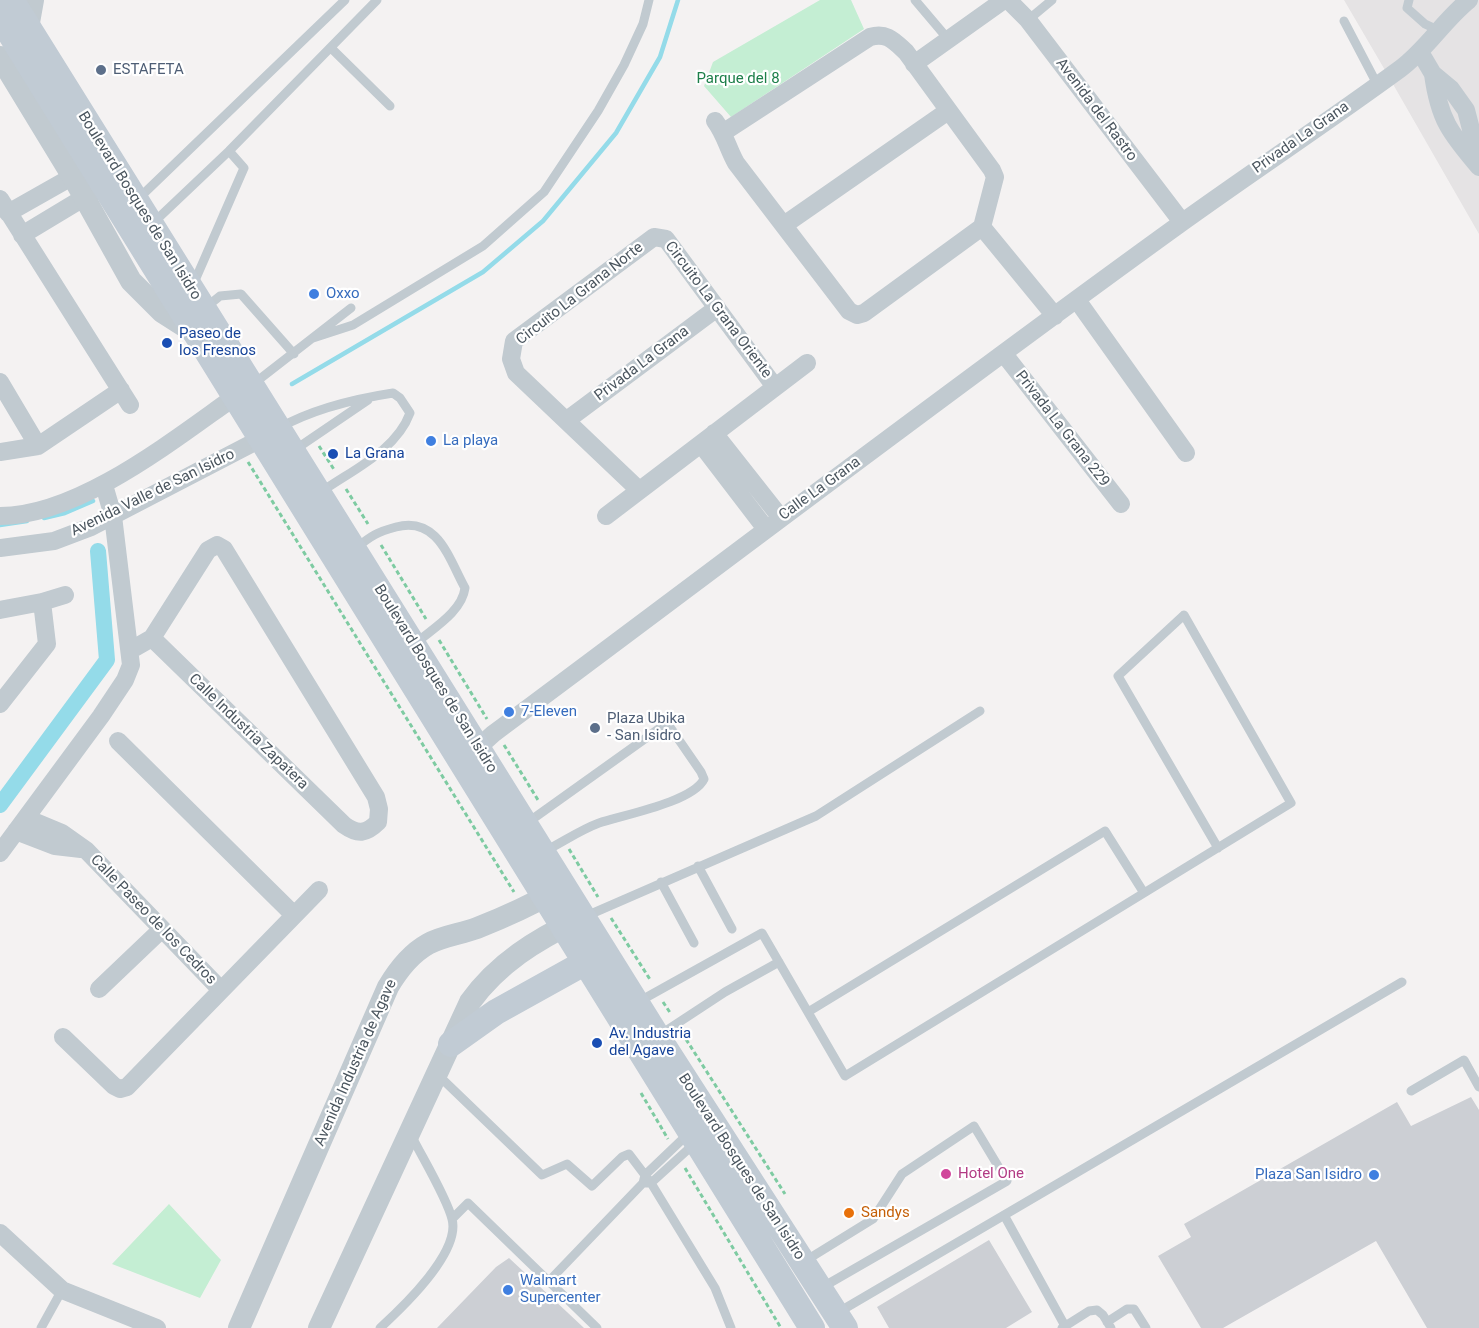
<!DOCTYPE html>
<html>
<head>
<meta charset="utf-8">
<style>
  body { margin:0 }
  canvas { display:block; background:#f4f2f2 }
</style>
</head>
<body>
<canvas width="1479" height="1328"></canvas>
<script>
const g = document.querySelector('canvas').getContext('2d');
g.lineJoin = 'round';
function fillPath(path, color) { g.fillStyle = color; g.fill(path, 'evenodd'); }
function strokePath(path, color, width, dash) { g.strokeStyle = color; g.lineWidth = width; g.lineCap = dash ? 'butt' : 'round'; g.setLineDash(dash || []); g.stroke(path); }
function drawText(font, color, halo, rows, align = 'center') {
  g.font = font + ' Roboto,sans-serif'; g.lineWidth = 4.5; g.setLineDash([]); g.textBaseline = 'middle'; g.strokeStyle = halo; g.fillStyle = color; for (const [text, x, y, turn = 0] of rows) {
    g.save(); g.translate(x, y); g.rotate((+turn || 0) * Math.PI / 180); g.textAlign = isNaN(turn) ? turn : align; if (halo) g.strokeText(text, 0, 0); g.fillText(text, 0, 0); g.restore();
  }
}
const education = new Path2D(`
  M1344,0H1479V234L1382,65Z`);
const green = new Path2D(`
  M820,0H851L864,29L731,117L704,86L713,62Z
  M169,1204L221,1260L200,1298L112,1264Z`);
const stream = new Path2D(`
  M292,384L483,272L543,221L616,133L660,57L678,0
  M44,518L65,513L93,501
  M0,525L27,521`);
const canal = new Path2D(`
  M0,805L107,660L98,551`);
const building = new Path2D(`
  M1471,1097L1479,1110V1328H1427L1376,1241L1223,1328H1201L1158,1256L1191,1237L1184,1224L1397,1102L1411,1126Z
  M989,1240L1032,1312L1006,1328H889L877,1307Z
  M509,1258L567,1312L584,1328H437L496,1267Z`);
const path = new Path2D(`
  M319,446L335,471
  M248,462L514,892
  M346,489L368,524
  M381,545L426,619
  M439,640L487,719
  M504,745L538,800
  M569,849L598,897
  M611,918L651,981
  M663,1002L671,1014
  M682,1033L785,1194
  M641,1093L668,1139
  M685,1168L781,1328`);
const service = new Path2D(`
  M915,0L948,39
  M1409,0L1407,8L1425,24L1440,31
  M1028,20L1052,0
  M1344,21L1377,84
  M331,48L390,106
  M137,200L345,0
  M152,224L229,151L377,0
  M193,285L244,168L229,151
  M205,308L220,296L241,294L294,354
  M313,338L353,325L483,246L544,192L598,111L624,65L643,24L649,0
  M252,385L351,308
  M279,428C313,409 354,399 393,393L400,398L410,413C396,451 352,470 321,492
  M293,451L368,400
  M356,548C371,536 377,532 396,527C438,516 449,559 465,588C462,612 432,629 416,643
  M527,823L660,728L670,727L701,772L704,779C693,802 623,815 599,823C580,830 563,842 545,851
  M698,866L732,929
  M661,882L694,943
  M584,917L816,816L980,711
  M638,1002L762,933L845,1076L1291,803L1184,615L1118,676L1218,848
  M808,1012L1105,831L1144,893
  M658,1036L725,992L779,962
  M438,1075L542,1175L567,1164L592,1186L622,1157L629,1154L651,1183L715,1288L731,1328
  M1411,1091L1464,1060L1479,1087
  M646,1183H651L694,1144
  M1004,1215L1065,1326
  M452,1219L468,1203L597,1328
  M805,1261L873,1219L902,1174L974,1126L1007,1181L821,1288
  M549,1281L643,1183L645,1175L688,1134
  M837,1313L1402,982
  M1107,1322L1127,1309H1134L1146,1328
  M41,1328L62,1290
  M380,1328C403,1307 461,1252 452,1219C447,1198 422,1157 411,1135
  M1062,1328L1089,1311L1097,1310L1103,1315L1111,1328`);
const minor = new Path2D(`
  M1008,0L1028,20L1182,222
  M1420,52L1433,74L1451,89L1466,110L1479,160
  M914,64L1004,0
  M1433,74C1439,119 1450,133 1479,167
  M715,121C725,134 728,149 736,163L849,311L857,315L864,313L982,227
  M724,132L870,37C887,32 894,41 906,52L992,170L995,177L982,227
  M0,199L130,405
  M8,213L84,170
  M784,225L948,111
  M982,227L1055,316
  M22,235L95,191
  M1077,300L1186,453
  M1004,354L1121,504
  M0,382L38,446
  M567,420L717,308
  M714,433L781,518
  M701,444L766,529
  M0,452L38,446L121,390
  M639,490L516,373L511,359L514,341L654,237L666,239L775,387
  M0,516C81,516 178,436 243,391
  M606,516L807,363
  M0,548L54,541L91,527L272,433
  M0,610L42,602L65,595
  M131,650L152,638L208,550L217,545L224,549L376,797L379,809L378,822C366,834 358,835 344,825L152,638
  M0,704L47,644L42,602
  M118,741L294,915
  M471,754L493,734C723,563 951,389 1184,221C1255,170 1329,121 1400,69C1427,49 1443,21 1469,0
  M26,818L62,833L86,850L221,990
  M16,831L55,846L81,849
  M0,853L101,716L125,680L131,665L113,516L104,485
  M99,989L162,929
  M63,1037L114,1086L120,1089L127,1087L319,890
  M0,1233L62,1290L157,1328`);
const tertiary = new Path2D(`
  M28,28L33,0
  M0,57L73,177L131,281L162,312L198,335
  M239,1328L388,987C398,970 410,954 428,944C442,936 461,934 477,928C505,917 533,904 560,889
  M319,1328L470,1002C498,963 536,940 579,919`);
const secondary = new Path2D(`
  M11,0L657,1036L845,1328
  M0,17L812,1328
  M451,1044L496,1012L586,962`);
const markers = [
  [101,70,6,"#5c6f8a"],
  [314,294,6,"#3f7fe0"],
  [167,343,6,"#1a4fb4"],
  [431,441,6,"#3f7fe0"],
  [333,454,6,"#1a4fb4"],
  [509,712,6,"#3f7fe0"],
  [595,728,6,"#5c6f8a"],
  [597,1043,6,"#1a4fb4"],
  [946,1174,6,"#d1479c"],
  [1374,1175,6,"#3f7fe0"],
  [849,1213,6,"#e8710a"],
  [508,1290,6,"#3f7fe0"]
];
const serviceNames = [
  ["ESTAFETA",113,70],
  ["Plaza Ubika",607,719],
  ["- San Isidro",607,736]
];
const parkNames = [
  ["Parque del 8",738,79]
];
const streetNames = [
  ["Avenida del Rastro",1096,110,53],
  ["Privada La Grana",1301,138,-35],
  ["Boulevard Bosques de San Isidro",139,206,58],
  ["Circuito La Grana Norte",580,294,-38],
  ["Circuito La Grana Oriente",718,310,53],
  ["Privada La Grana",642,364,-37],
  ["Privada La Grana 229",1062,429,52],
  ["Calle La Grana",820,489,-36],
  ["Avenida Valle de San Isidro",153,493,-26],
  ["Boulevard Bosques de San Isidro",435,679,58],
  ["Calle Industria Zapatera",248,732,44],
  ["Calle Paseo de los Cedros",153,920,46],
  ["Avenida Industria de Agave",356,1063,-66],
  ["Boulevard Bosques de San Isidro",741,1167,57]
];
const shopNames = [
  ["Oxxo",326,294],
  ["La playa",443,441],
  ["7-Eleven",521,712],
  ["Plaza San Isidro",1362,1175,"right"],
  ["Walmart",520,1281],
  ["Supercenter",520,1298]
];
const transitNames = [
  ["Paseo de",179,334],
  ["los Fresnos",179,351],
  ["La Grana",345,454],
  ["Av. Industria",609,1034],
  ["del Agave",609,1051]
];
const hotelNames = [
  ["Hotel One",958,1174]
];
const foodNames = [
  ["Sandys",861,1213]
];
fillPath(education, '#e5e3e4');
fillPath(green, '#c4eed3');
strokePath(stream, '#94dbe9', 4.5);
strokePath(canal, '#94dbe9', 16);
fillPath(building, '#cccfd4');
strokePath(path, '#7ecba2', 3, [4.5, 3]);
strokePath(service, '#c1cad0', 9);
strokePath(minor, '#c1cad0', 18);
strokePath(tertiary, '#c1cad0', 22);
strokePath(secondary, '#c1cbd4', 26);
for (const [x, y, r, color] of markers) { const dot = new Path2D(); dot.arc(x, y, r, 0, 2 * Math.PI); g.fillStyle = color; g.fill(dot); strokePath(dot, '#fff', 2); }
drawText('15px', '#4e5e75', '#fff', serviceNames, 'left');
drawText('15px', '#1d7f4a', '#fff', parkNames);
drawText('15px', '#4b565f', '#fff', streetNames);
drawText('15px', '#366cbe', '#fff', shopNames, 'left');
drawText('15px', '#164399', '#fff', transitNames, 'left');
drawText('15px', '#b23c85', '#fff', hotelNames, 'left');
drawText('15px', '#c56008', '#fff', foodNames, 'left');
</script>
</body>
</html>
